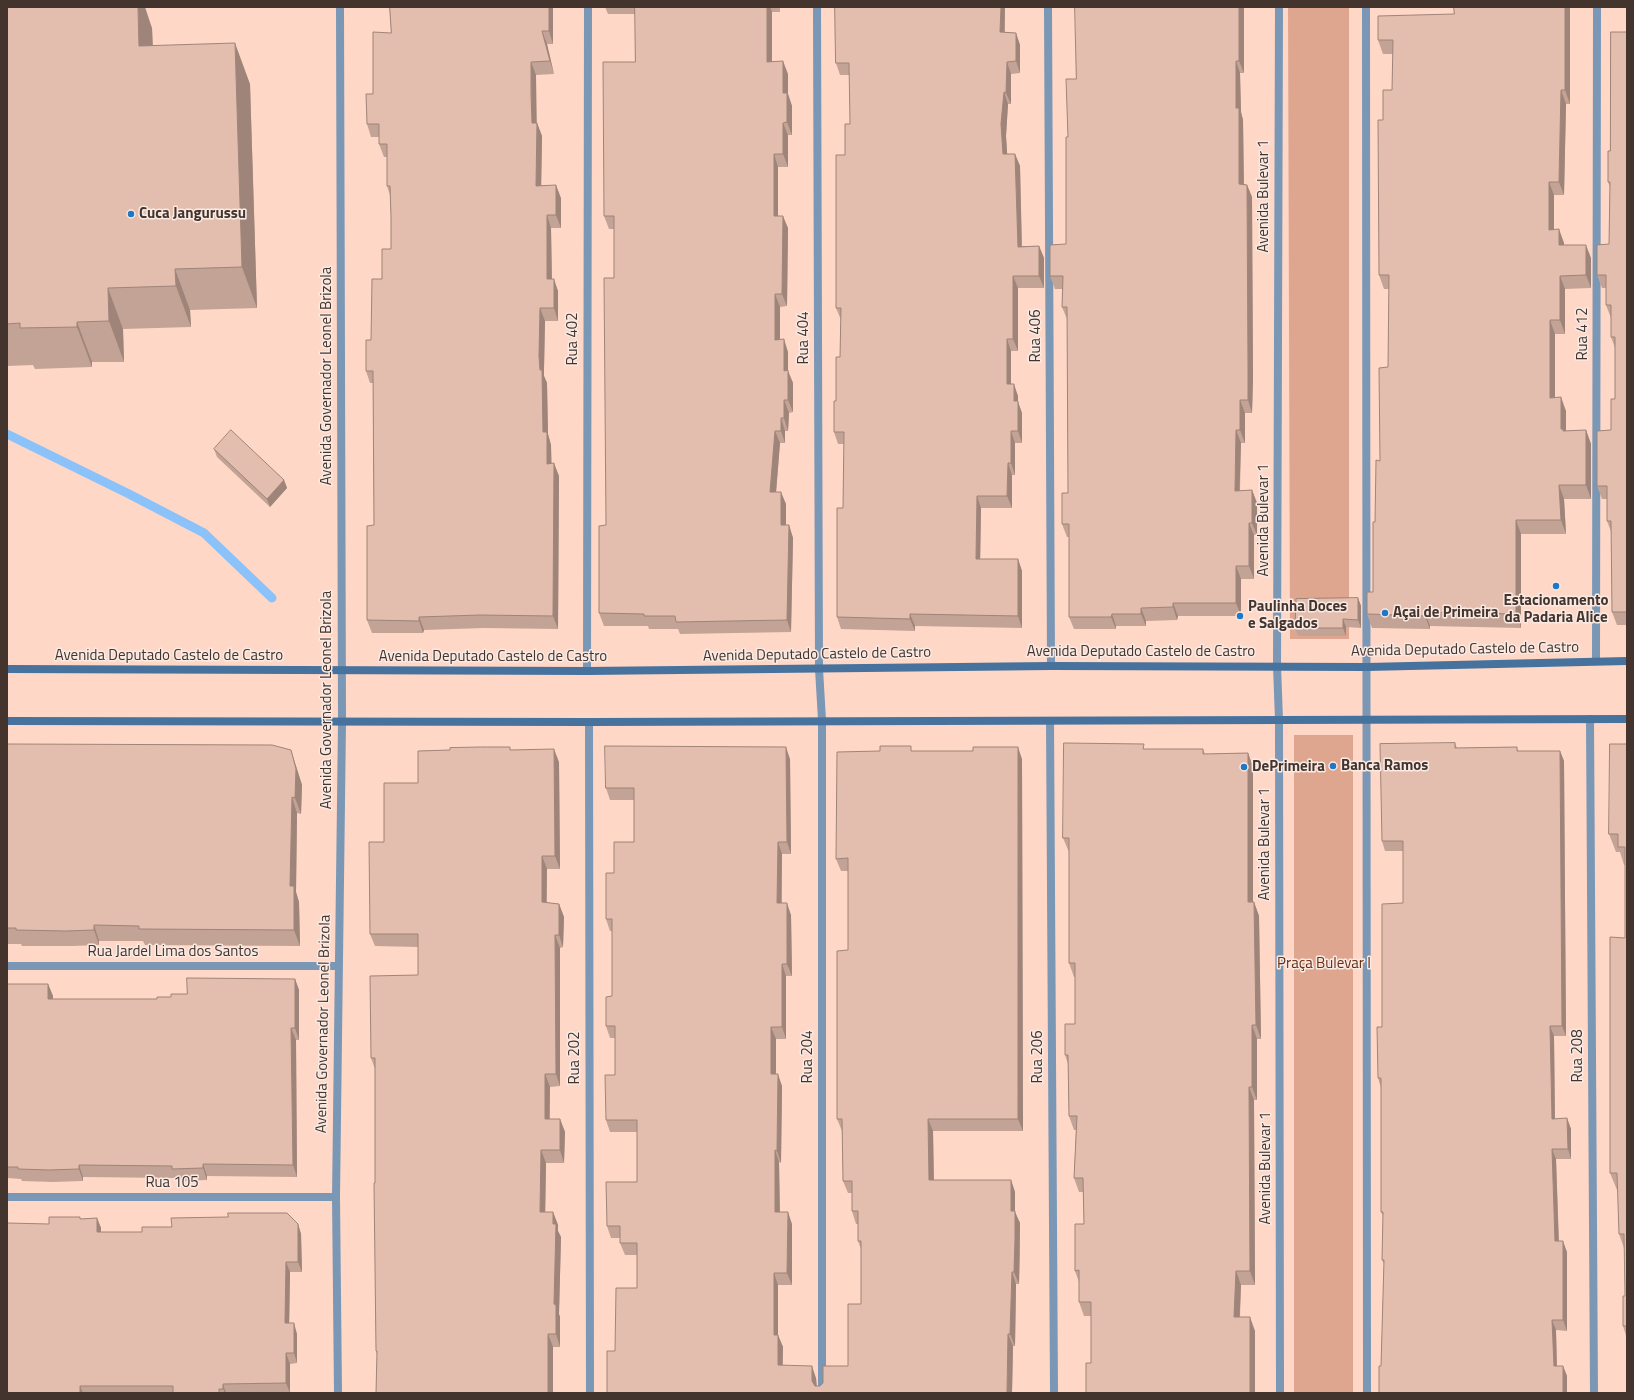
<!DOCTYPE html>
<html>
<head>
<meta charset="utf-8">
<style>
  body { margin:0 }
  #map { position:relative; width:1634px; height:1400px; overflow:hidden; background:#ffd7c7; font-family:"Titillium Web",sans-serif }
  canvas { display:block }
  .frame { position:absolute; inset:0; border:8px solid #43342d; pointer-events:none }
</style>
</head>
<body>
<div id="map">
<canvas width="1634" height="1400"></canvas>
<div class="frame"></div>
</div>
<script>
const g = document.querySelector('canvas').getContext('2d');
g.lineJoin = 'round';
function fillPath(path, color) { g.fillStyle = color; g.fill(path, 'evenodd'); }
function strokePath(path, color, width, dash) { g.strokeStyle = color; g.lineWidth = width; g.lineCap = dash ? 'butt' : 'round'; g.setLineDash(dash || []); g.stroke(path); }
function drawText(font, color, halo, rows, align = 'center') {
  g.font = font + ' "Titillium Web",sans-serif'; g.lineWidth = 3; g.setLineDash([]); g.textBaseline = 'middle'; g.strokeStyle = halo; g.fillStyle = color; for (const [text, x, y, turn = 0] of rows) {
    g.save(); g.translate(x, y); g.rotate((+turn || 0) * Math.PI / 180); g.textAlign = isNaN(turn) ? turn : align; if (halo) g.strokeText(text, 0, 0); g.fillText(text, 0, 0); g.restore();
  }
}
const green = new Path2D(`
  M1288,7H1349V639H1290Z
  M1294,735H1353V1393H1294Z`);
const stream = new Path2D(`
  M7,434L129,494L204,533L272,598`);
const minor = new Path2D(`
  M817,7L819,669L822,720V1393
  M1048,7L1051,666
  M1596,661L1597,7
  M587,671L588,7
  M1590,719L1594,1393
  M1050,721L1054,1393
  M589,722L590,1393
  M7,966H338
  M7,1197H336`);
const tertiary = new Path2D(`
  M1279,7L1277,666L1279,720L1280,1393
  M1366,7L1367,1393
  M338,1393L336,1197L342,722L340,7`);
const secondary = new Path2D(`
  M7,669L587,671L1051,666L1367,667L1627,661
  M7,721L589,722L1627,719`);
const wall = new Path2D(`
  M7,7L152,28L153,46L250,84L257,308L190,310L191,327L123,329L124,362H92V367L35,369L33,365L7,366Z
  M390,7H553V44H547L554,74L536,75V123H537L542,136L541,185L561,198V228H551L552,279L558,291V321H545L544,369V376L547,383L548,434L551,445V463L559,476L558,629L484,628L424,630L423,633H372L367,620L374,525L373,383H370L366,371L382,279L391,249V217L390,195L387,186V157H384L379,144V137H371L367,124L391,33Z
  M605,7H780V12H772V62L788,74V94L792,106V135H788V167H778V216L788,228L787,306L780,307V339L788,352V371L793,383V412L789,413L788,431H785V443H780L776,492L786,504V525H789L793,538L791,632L680,634L678,629H649L648,626H604L599,613L606,525L614,278V229H609L604,216L635,62V14H608Z
  M835,7H1005V32L1016,33L1020,45V73L1011,74V104H1008L1006,136L1007,154H1015L1020,166L1022,246H1039L1044,258V288H1018V351H1011V384L1018,396V402L1022,413V443H1015V475H1012V508H981L980,559H1018L1022,571V628L915,626V631L841,629L837,617L843,508L844,444H838L834,432L840,357L841,320L836,308L845,155L850,124V75H840L836,63Z
  M1244,7V73H1240L1241,112L1243,120L1244,184L1247,185L1252,197L1253,379L1252,413H1245V443H1241L1240,491L1252,490L1257,503V535H1254V579H1241V616H1178L1177,620L1146,621V626H1116V629H1074L1069,617V537H1067L1062,524L1068,493L1067,319L1062,307V289H1055L1050,276L1066,244L1068,137L1076,79Z
  M1454,7H1570V104H1566L1564,195H1554V230L1564,243V245L1591,258V288L1565,289V334H1555V398L1566,411V431L1586,430L1591,444V499H1564L1566,534H1521V628L1430,626V629L1372,628L1367,614L1373,592L1375,522L1388,367L1389,289H1384L1379,275L1383,120L1392,90L1393,54H1383L1378,40L1454,14Z
  M1627,32V625H1617L1612,612V534L1607,521V499H1602L1597,486L1611,430L1615,399V348L1611,337V318L1606,305V288H1602L1597,275L1609,244L1610,187L1608,182L1610,151Z
  M214,449L284,480L287,488L270,507L217,457Z
  M1358,598L1361,606V628L1346,627V636H1298L1295,628Z
  M1455,743L1457,748L1517,747L1518,751H1560L1564,761L1566,1036H1554L1555,1119L1567,1118L1571,1129V1159H1556L1559,1241L1567,1252V1331L1556,1330L1557,1366H1563L1567,1376V1393H1379L1381,1366L1384,1264L1382,1260L1383,1216L1381,1212V1088L1378,1078L1382,1027L1403,903V851H1385L1382,841Z
  M7,744L296,766L302,785L301,814L297,813L296,892L299,902L300,946L145,945L143,941H99V945L72,946H22L21,944H7Z
  M1627,744V1339L1623,1326L1625,1296L1624,1248L1619,1234L1618,1190H1617L1610,1173L1625,938V865H1624L1620,852H1616L1609,834Z
  M1145,749H1203L1205,754L1248,753L1253,767V902H1254L1259,916L1261,1039H1257V1100H1254L1255,1285H1241L1240,1317L1255,1331V1393H1086L1091,1363V1316H1084L1079,1302V1282L1075,1271L1084,1224L1083,1192H1079L1074,1178L1076,1130H1074L1069,1116L1068,1064L1065,1055L1075,1024V977H1074L1069,963V852L1063,838Z
  M511,750L559,762L560,869H547V903L559,904L564,917L563,947L560,948V1086L550,1087V1119H560L565,1132L564,1163H546L545,1212H553L558,1225V1231L561,1237L559,1314L560,1317V1347H553V1393H376L377,1355L376,1351L375,1183V1069L371,1058L418,975V947L375,946L370,934L384,842L418,783Z
  M913,751L1022,759L1023,1131H933L934,1180H1011L1015,1192V1212L1020,1223V1252L1019,1284H1016L1015,1346H1013L1012,1393H607L615,1351L637,1288V1255H625L620,1243V1238H611L607,1226L637,1182V1132H610L606,1120L615,1075V1038H610L606,1026L612,996V931H610L606,919L614,873L634,842V800H610L606,788L790,759L791,854H782V903L791,915L792,976H786V1039H776V1074L782,1086L781,1163L779,1162L780,1212L792,1224V1285H778V1335L783,1347V1365L816,1378L817,1386H820L848,1366L861,1304V1249L858,1241V1224H856L852,1211V1193H848L843,1181L842,1131L837,1119L848,950V871H841L836,859Z
  M295,979L299,990V1040H296L297,1177L207,1176V1180L176,1181L175,1178L83,1177V1181L53,1182L22,1181L21,1179L7,1178V984H48L53,996V999H157L171,997L187,994Z
  M97,1218L101,1228V1232H142L172,1227L298,1224L301,1234L302,1272H290L289,1323L297,1334V1363L290,1364V1393H7L49,1224L80,1219Z`);
const shadedWall = new Path2D(`
  M138,7H145L152,28L154,87L139,46Z
  M549,7H553V44L549,31Z
  M767,7H770L772,12V75L767,62Z
  M1001,7H1005L1004,44L1000,32Z
  M1239,7H1244V73L1239,61Z
  M1565,7H1570V104L1565,90Z
  M542,31L547,44L554,74L550,61Z
  M1016,33L1020,45V73L1016,61Z
  M235,43L250,84L257,308L242,267Z
  M783,61L788,74V94L792,106V135L787,122L783,93Z
  M1236,61L1240,73L1241,112L1243,120L1244,197L1239,184L1236,108Z
  M531,62L536,75L537,136L532,123Z
  M1007,62L1011,74V104L1006,93Z
  M1561,90L1566,104L1564,195L1559,182Z
  M1004,92L1008,104L1006,136L1008,166L1003,154L1001,124Z
  M537,123L542,136L541,198L536,186Z
  M783,123L788,135V167L783,154Z
  M774,154L778,167V228L774,216Z
  M1015,154L1020,166L1022,259L1018,247Z
  M1549,182L1554,195V243L1549,230Z
  M556,185L561,198V228L556,215Z
  M1247,185L1252,197L1253,379L1252,413L1248,400Z
  M547,215L551,228L552,291L547,279Z
  M783,216L788,228L787,306L782,294Z
  M1559,229L1564,243V259L1559,245Z
  M1586,245L1591,258V288L1586,275Z
  M1039,246L1044,258V288L1039,276Z
  M175,269L190,310L191,327L176,286Z
  M1013,276L1018,288V351L1013,339Z
  M1560,276L1565,289V334L1560,320Z
  M554,279L558,291V321L554,308Z
  M108,288L123,329L124,362L109,321Z
  M775,294L780,307V352L775,340Z
  M540,308L545,321L544,369V376L547,383L548,434L551,445L552,476L547,464L543,432L539,356Z
  M1550,320L1555,334V411L1550,398Z
  M77,322L92,362V367L77,327Z
  M784,339L788,352V371L793,383V412L788,400L784,371Z
  M1007,339L1011,351V396L1007,384Z
  M1014,384L1018,396V402L1022,413V443L1018,431L1014,401Z
  M1561,397L1566,411V437L1561,429Z
  M784,400L789,413L788,431L784,418Z
  M1240,400L1245,413V443L1240,430Z
  M781,418L785,431V443L781,431Z
  M1236,430L1241,443L1239,504L1235,491Z
  M1586,430L1591,444V499L1586,485Z
  M775,431L780,443L775,505L770,492Z
  M1011,431L1015,443V475L1011,463Z
  M554,463L559,476L558,629L553,616Z
  M1008,463L1012,475V508L1007,496Z
  M284,480L287,488L270,507L267,499Z
  M1559,485L1564,499L1566,534L1561,520Z
  M1252,490L1257,503V535L1252,523Z
  M781,492L786,504V538L781,525Z
  M977,496L981,508L980,571L976,559Z
  M1516,520L1521,534V628L1516,614Z
  M1249,523L1254,535V579L1249,566Z
  M789,525L793,538L791,632L787,620Z
  M1018,559L1022,571V628L1018,616Z
  M1236,566L1241,579V616L1236,603Z
  M1358,598L1361,606V628L1358,620Z
  M1173,603L1178,616L1177,620L1173,607Z
  M1141,608L1146,621V626L1141,614Z
  M1425,612L1430,626V629L1425,616Z
  M910,614L915,626V631L910,619Z
  M1112,614L1116,626V629L1111,617Z
  M419,617L424,630L423,633L419,621Z
  M1343,619L1346,627V636L1343,628Z
  M786,747L790,759L791,854L787,842Z
  M1018,747L1022,759L1023,1131L1018,1119Z
  M554,749L559,762L560,869L555,856Z
  M291,750L296,766L302,785L301,814L295,798Z
  M1560,751L1564,761L1566,1036L1562,1026Z
  M1248,753L1253,767V916L1248,902Z
  M292,797L297,813L296,892L299,902L300,946L294,930L290,886Z
  M778,842L782,854L781,915L777,903Z
  M542,856L547,869L546,915L542,902Z
  M1254,902L1259,916L1261,1039L1256,1025Z
  M787,903L791,915L792,976L787,964Z
  M559,904L564,917L563,947L559,935Z
  M94,925L99,941V945L94,930Z
  M555,935L560,948V1086L556,1074Z
  M782,964L786,976V1039L782,1027Z
  M295,979L299,990V1040L295,1028Z
  M48,984L53,996V1011L48,999Z
  M1252,1025L1257,1039V1100L1252,1087Z
  M1550,1026L1554,1036L1555,1129L1552,1119Z
  M771,1027L776,1039V1086L771,1074Z
  M291,1028L296,1040L297,1177L293,1165Z
  M545,1074L550,1087L549,1132L545,1119Z
  M778,1074L782,1086L781,1163L777,1151Z
  M1249,1087L1254,1100L1255,1285L1250,1271Z
  M1567,1118L1571,1129V1159L1568,1149Z
  M560,1119L565,1132L564,1163L560,1150Z
  M928,1119L933,1131L934,1192L929,1180Z
  M1552,1149L1556,1159L1559,1251L1555,1241Z
  M541,1150L546,1163L545,1225L540,1212Z
  M775,1150L779,1162L780,1224L775,1212Z
  M203,1164L207,1176V1180L203,1168Z
  M79,1165L83,1177V1181L79,1169Z
  M1011,1180L1015,1192V1212L1020,1223L1019,1284L1014,1272L1011,1211Z
  M553,1212L558,1225V1231L561,1237L559,1314L560,1317V1347L556,1334L554,1304Z
  M788,1212L792,1224V1285L787,1273Z
  M97,1218L101,1228V1242L97,1232Z
  M298,1224L301,1234L302,1272L298,1262Z
  M1563,1241L1567,1252V1331L1563,1320Z
  M286,1262L290,1272L289,1334L285,1323Z
  M1236,1271L1241,1285L1239,1331L1234,1317Z
  M1012,1272L1016,1284L1015,1346L1010,1334Z
  M774,1273L778,1285V1343V1335L783,1347L782,1377L778,1365L774,1335Z
  M1250,1317L1255,1331V1393H1250Z
  M1552,1320L1556,1330L1557,1376L1554,1366Z
  M294,1323L297,1334V1363L294,1353Z
  M548,1334L553,1347V1393H548Z
  M1008,1334L1013,1346L1012,1393H1007Z
  M286,1353L290,1364V1393L286,1383Z
  M812,1366L816,1378L817,1393L812,1381Z
  M1563,1366L1567,1376V1393H1563Z
  M223,1384L226,1393H225L223,1389Z
  M80,1386L83,1393H80Z`);
const building = new Path2D(`
  M7,7H138L139,46L235,43L242,267L175,269L176,286L108,288L109,321L77,322V327L20,328V323L7,324Z
  M390,7H549V31H542L550,61L531,62V93L532,123H537L536,186L556,185V215H547V279H554V308H540L539,356L540,370H542L543,432H547V464L554,463L553,616L480,615L419,617V621L367,620V526L374,525L373,371H366V340H371L372,279H382V249H391V217L390,186H387V144H379V124H367L366,94H373V32L391,33Z
  M635,7H767V62L783,61V93H787V122L783,123V154H774V216H783L782,294H775V340L784,339V371L788,370V400H784V418H781V431H775L770,492H781V525H789L787,620L676,622L675,616H644V614L599,613V526L606,525L604,278H614V216H604L603,62H635Z
  M835,7H1001L1000,32L1016,33V61L1007,62L1006,93L1004,92L1001,124L1003,154H1015L1018,247L1039,246V276H1013V339H1007V384H1014V401H1018V431H1011V463H1008L1007,496H977L976,559H1018V616L910,614V619L837,617V508H843L844,432H834V401H836V357H840L841,308H836V155H845V124H850L849,63H836Z
  M1075,7H1239V61H1236V108H1239V184L1247,185L1248,367V400H1240V430H1236L1235,491L1252,490V523H1249V566H1236V603H1173V607L1141,608V614H1112L1111,617H1069V524H1062V493H1068L1067,307H1062L1063,276H1050V245L1066,244V137H1068L1066,79H1076Z
  M1454,7H1565V90H1561L1559,182H1549V230L1559,229V245H1586V275L1560,276V320H1550V398L1561,397V429H1563V431L1586,430V485H1559L1561,520H1516V614L1425,612V616L1367,614V592H1373V522H1375L1376,460L1380,461L1379,368L1388,367L1389,275H1379L1378,120H1383V90H1392L1393,40H1378V16L1454,14Z
  M1611,32H1627V612H1612L1611,521H1607V486H1597V431L1611,430V399H1615V337H1611V305H1606V275H1597V245L1609,244L1610,182H1608V151H1610Z
  M231,430L284,480L267,499L214,449Z
  M1358,598V620L1343,619V628H1295L1296,599Z
  M1064,743L1144,744L1143,749H1203V754L1248,753V902H1254L1256,1025H1252V1087H1249L1250,1271H1236L1234,1317H1250V1393H1086V1363H1091V1302H1079V1270L1075,1271V1224H1084L1083,1178H1074L1077,1116H1069L1068,1055H1065V1024H1075V963H1069V838H1063Z
  M1455,743V748L1517,747V751H1560L1562,1026H1550L1552,1119L1567,1118L1568,1149H1552L1555,1241H1563V1320H1552L1554,1366H1563V1393H1379V1366H1381L1384,1260H1382L1383,1212H1381V1078H1378L1377,1027H1382V904L1403,903V841H1382L1380,744Z
  M7,744L272,745L291,750L296,769L295,798L292,797L290,886H294V930L139,929V926L94,925V930L66,931L16,930V928H7Z
  M1610,744H1627V1326H1623V1296H1625L1624,1234H1619L1617,1173H1610V937L1625,938V847H1618V834H1609Z
  M605,746L786,747L787,842H778L777,903H787V964H782V1027H771V1074H778L777,1151L775,1150V1212H788L787,1273H774V1335H778V1365L812,1366V1381L815,1386H820L823,1383V1366H848V1304H861V1241H858V1211H852V1181H843L842,1119H837V951L848,950V858L836,859L837,752L880,751V746H911V751H973V747H1018V1119H928L929,1180H1011V1211H1015V1239L1014,1272H1012L1010,1334H1008L1007,1393H607V1351H615L616,1288H637V1243H620V1226H607L606,1182H637V1120H606L605,1075H615V1026H606V997L612,996V919H606V873H614V842H634V788H606Z
  M481,747H510V750L554,749L555,856H542V902L559,904V935H555L556,1074H545V1119H560V1150H541L540,1212H553V1224H556L554,1304L556,1305V1334H548V1393H376L377,1351H376L374,1183H375V1058H371L370,976L418,975V934H370L369,842H384V783H418V751L450,750V748Z
  M187,978L295,979V1028H291L293,1165L203,1164V1168L172,1169V1166L79,1165V1169L49,1170L18,1169V1167H7V984H48V999H157V997H171V994H187Z
  M228,1213H287L298,1224V1262H286L285,1323H294V1353H286V1383L223,1384V1389H219V1393H173V1386H80V1393H7V1223L49,1224V1217H80V1219L97,1218V1232H142V1227H172L171,1218L228,1217Z`);
const markers = [
  [131,214,4,"#1e78c5"],
  [1556,586,4,"#1e78c5"],
  [1385,613,4,"#1e78c5"],
  [1240,616,4,"#1e78c5"],
  [1333,766,4,"#1e78c5"],
  [1244,767,4,"#1e78c5"]
];
const streetNames = [
  ["Avenida Bulevar 1",1264,196,-90],
  ["Rua 412",1583,334,-90],
  ["Rua 406",1036,336,-90],
  ["Rua 404",804,338,-90],
  ["Rua 402",573,339,-90],
  ["Avenida Governador Leonel Brizola",327,376,-90],
  ["Avenida Bulevar 1",1264,520,-90],
  ["Avenida Deputado Castelo de Castro",1465,650,-1],
  ["Avenida Deputado Castelo de Castro",1141,652],
  ["Avenida Deputado Castelo de Castro",817,655,-1],
  ["Avenida Deputado Castelo de Castro",169,656],
  ["Avenida Deputado Castelo de Castro",493,657],
  ["Avenida Governador Leonel Brizola",327,700,-90],
  ["Avenida Bulevar 1",1265,844,-90],
  ["Rua Jardel Lima dos Santos",173,952],
  ["Avenida Governador Leonel Brizola",324,1024,-89],
  ["Rua 208",1578,1056,-90],
  ["Rua 204",808,1057,-90],
  ["Rua 206",1038,1057,-90],
  ["Rua 202",575,1058,-90],
  ["Avenida Bulevar 1",1266,1168,-90],
  ["Rua 105",172,1183]
];
const poiNames = [
  ["Cuca Jangurussu",139,214],
  ["Estacionamento",1556,601,"center"],
  ["da Padaria Alice",1556,618,"center"],
  ["Paulinha Doces",1248,607],
  ["e Salgados",1248,624],
  ["Açai de Primeira",1393,613],
  ["Banca Ramos",1341,766],
  ["DePrimeira",1252,767]
];
const parkNames = [
  ["Praça Bulevar I",1324,964]
];
fillPath(green, '#dfa68f');
strokePath(stream, '#8bc2fa', 9);
strokePath(minor, '#7a97b5', 8);
strokePath(tertiary, '#7a97b5', 8);
strokePath(secondary, '#47729d', 8);
fillPath(wall, '#c3a395');
fillPath(shadedWall, '#9f8479');
fillPath(building, '#e3bdad');
strokePath(building, '#9f8479', 1);
for (const [x, y, r, color] of markers) { const dot = new Path2D(); dot.arc(x, y, r, 0, 2 * Math.PI); g.fillStyle = color; g.fill(dot); strokePath(dot, '#faeae4', 1.5); }
drawText('15px', '#43342d', '#faeae4', streetNames);
drawText('bold 15px', '#43342d', '#faeae4', poiNames, 'left');
drawText('15px', '#682e13', '#faeae4', parkNames);
</script>
</body>
</html>
